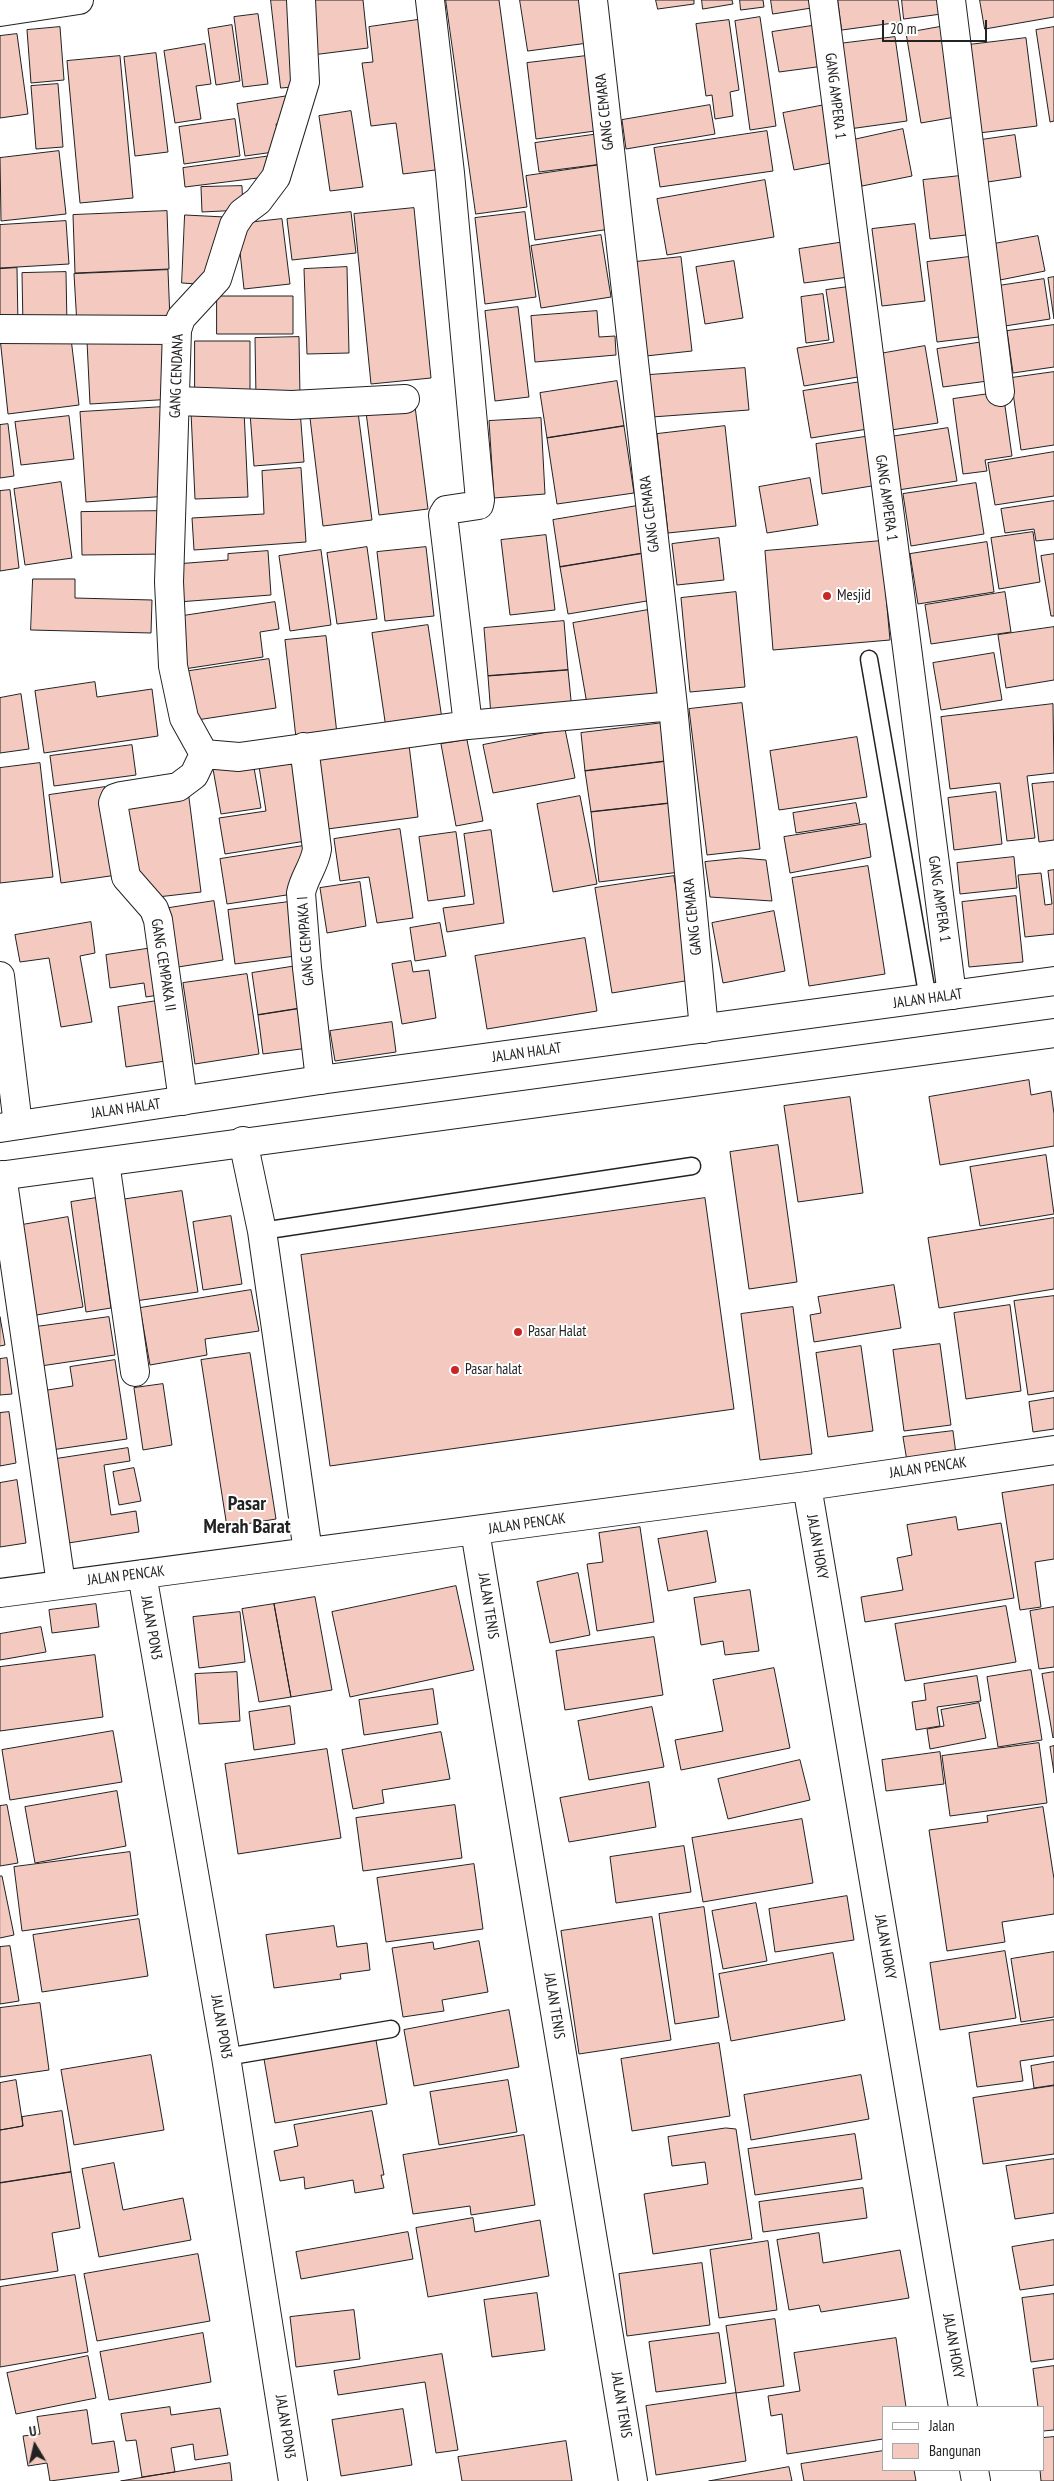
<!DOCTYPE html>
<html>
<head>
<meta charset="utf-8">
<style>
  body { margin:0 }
  #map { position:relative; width:1054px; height:2481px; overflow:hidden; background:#fff; font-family:"PT Sans Narrow",sans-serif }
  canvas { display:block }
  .legend { position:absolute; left:882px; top:2406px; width:162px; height:65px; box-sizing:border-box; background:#fff; border:1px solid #a7a7a7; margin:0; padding:6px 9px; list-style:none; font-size:15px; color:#222 }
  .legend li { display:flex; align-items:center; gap:10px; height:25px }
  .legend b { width:25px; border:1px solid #a7a7a7 }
  .north { position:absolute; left:10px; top:2421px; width:50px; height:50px; -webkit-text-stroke:4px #fff; paint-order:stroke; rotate:351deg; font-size:14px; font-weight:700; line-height:20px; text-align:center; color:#222 }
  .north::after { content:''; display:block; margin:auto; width:18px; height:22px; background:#222; clip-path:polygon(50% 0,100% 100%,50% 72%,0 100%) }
  .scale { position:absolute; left:882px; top:20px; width:105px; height:22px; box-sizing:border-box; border:2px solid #222; border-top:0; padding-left:6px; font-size:15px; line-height:18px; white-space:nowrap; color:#222; -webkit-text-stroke:4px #fff; paint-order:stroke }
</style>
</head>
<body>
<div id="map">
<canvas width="1054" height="2481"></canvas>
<ul class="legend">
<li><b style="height:6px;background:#fff"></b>Jalan</li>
<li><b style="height:14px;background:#f3c9c0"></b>Bangunan</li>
</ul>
<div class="north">U</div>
<div class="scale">20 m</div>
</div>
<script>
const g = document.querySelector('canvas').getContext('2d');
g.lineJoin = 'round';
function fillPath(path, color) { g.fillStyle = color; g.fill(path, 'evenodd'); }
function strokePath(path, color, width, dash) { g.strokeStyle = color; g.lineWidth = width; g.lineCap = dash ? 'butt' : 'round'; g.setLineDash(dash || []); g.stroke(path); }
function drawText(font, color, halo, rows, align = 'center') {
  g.font = font + ' "PT Sans Narrow",sans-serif'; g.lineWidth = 4; g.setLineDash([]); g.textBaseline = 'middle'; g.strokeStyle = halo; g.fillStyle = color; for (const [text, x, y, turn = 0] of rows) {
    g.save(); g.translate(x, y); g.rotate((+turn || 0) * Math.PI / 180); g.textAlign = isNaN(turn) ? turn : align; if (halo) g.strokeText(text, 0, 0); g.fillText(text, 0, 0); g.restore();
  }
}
const building = new Path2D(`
  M271,0H294L304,86L281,88Z
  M306,0H363L368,48L312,55Z
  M446,0H499L527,207L476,214Z
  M520,0H581L588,43L528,51Z
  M656,0H694V4L658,9Z
  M702,0H732L733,4L703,9Z
  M740,0H763L764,7L741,10Z
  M771,0H817L818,7L773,14Z
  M838,0H898L901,22L842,30Z
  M902,0H947L949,13L904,19Z
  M980,0H1054V17L985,29Z
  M258,14L268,84L243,87L234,17Z
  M760,17L776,126L750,130L735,21Z
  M424,19L443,169L403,174L396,123L371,126L362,63L373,62L369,27Z
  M729,20L739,90L730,92L733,116L715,119L712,95L706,96L696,24Z
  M232,25L240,81L216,85L208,29Z
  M818,25L824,66L779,72L772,32Z
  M945,26L961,116L921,123L906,33Z
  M60,27L64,80L31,83L27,30Z
  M1054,27V121L1050,122L1036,30Z
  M17,34L28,114L0,118V36Z
  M895,37L907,121L849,129L838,44Z
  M1026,38L1037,126L979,133L968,45Z
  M205,44L211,84L196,86L201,119L175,123L164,51Z
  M156,53L168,152L135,156L124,57Z
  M120,56L133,198L80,203L67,61Z
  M586,56L595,131L536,139L527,63Z
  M58,84L63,147L36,149L31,86Z
  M288,96L291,122L276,124L281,151L245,156L237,104Z
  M830,104L841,161L794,170L783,113Z
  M710,105L715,134L626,149L622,120Z
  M351,111L363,187L330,191L319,116Z
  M235,119L240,156L184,164L179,127Z
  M903,129L912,176L862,186L853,140Z
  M767,131L773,171L660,187L654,148Z
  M606,133L610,163L539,172L535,143Z
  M1015,135L1021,177L981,183L974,141Z
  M59,151L66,214L1,221L0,158Z
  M271,156L274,176L185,187L183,168Z
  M607,164L617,228L535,240L526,176Z
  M960,176L966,235L930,239L923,180Z
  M765,180L774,237L667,255L657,199Z
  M242,186L243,210L202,212L201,187Z
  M414,208L431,378L371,384L354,214Z
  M167,211L169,269L75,273L73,215Z
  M351,212L356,253L292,260L287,219Z
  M525,212L536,297L485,304L475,218Z
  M185,215L225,217L213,285L182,283Z
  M282,219L290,284L244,289L237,224Z
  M66,221L69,264L0,268V225Z
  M915,224L925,301L882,306L872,229Z
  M601,235L611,297L541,308L531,246Z
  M1038,236L1045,271L995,281L988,245Z
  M851,241L856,276L804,283L799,249Z
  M977,256L987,336L937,342L927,262Z
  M681,257L692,351L646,356L635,262Z
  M734,261L743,318L705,324L696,267Z
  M347,267L349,353L307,354L304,269Z
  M17,268L18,325L0,326V269Z
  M168,270L170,320L77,325L74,274Z
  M66,272L67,326L23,327L22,273Z
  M1054,277V319L1048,278Z
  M1044,279L1050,319L1005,326L998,286Z
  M855,286L870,375L804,386L797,348L834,342L826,290Z
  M823,294L829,340L806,343L801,297Z
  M217,296H293V334H217Z
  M518,307L529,397L495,401L485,311Z
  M597,311L599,337L615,336L616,355L535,362L531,316Z
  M1054,325V367L1013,373L1007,331Z
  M70,330L79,405L8,414L0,338Z
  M171,336L174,399L90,404L87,341Z
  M299,337L300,397L256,398L255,338Z
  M195,341H250V392H195Z
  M990,341L995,380L943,387L937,349Z
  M925,346L938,423L891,430L879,354Z
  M745,368L749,410L652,417L649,375Z
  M1054,372V445L1021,450L1011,378Z
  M617,381L624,426L547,438L540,393Z
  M867,381L874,428L811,438L803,391Z
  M1003,392L1012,456L985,460L987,471L963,474L953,399Z
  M415,406L428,509L379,515L366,412Z
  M163,407L168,496L86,502L80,412Z
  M244,410L248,497L195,499L191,412Z
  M300,410L304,462L254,466L250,413Z
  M358,412L372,520L323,526L310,418Z
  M69,416L74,459L21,465L15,422Z
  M541,418L545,494L494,498L489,421Z
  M8,424L14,476L0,478V425Z
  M624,426L634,493L557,504L547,438Z
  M725,426L736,526L668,533L657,434Z
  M948,428L957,481L898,490L890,437Z
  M871,436L878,485L822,494L816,444Z
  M1054,452V496L995,505L988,463Z
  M301,468L306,542L194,550L192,518L264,514L262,471Z
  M810,478L818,525L767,533L759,487Z
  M61,482L72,558L25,565L14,489Z
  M976,483L984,534L911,546L903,494Z
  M10,490L19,568L0,571V491Z
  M1054,501V539L1036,541L1034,529L1005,533L1001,509Z
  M637,506L645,553L560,567L553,520Z
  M166,511V554L82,555L81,512Z
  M1033,532L1040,582L999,589L991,538Z
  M546,535L555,610L510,615L501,540Z
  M719,538L724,580L677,585L672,544Z
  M881,541L890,640L773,650L765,551Z
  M987,542L994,592L918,604L910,554Z
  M367,547L377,619L337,624L327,553Z
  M426,547L434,616L385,621L377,552Z
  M321,550L331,625L290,631L279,556Z
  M268,551L271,595L178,602L175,564L228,560V554Z
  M645,553L653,600L568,614L560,567Z
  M1054,554V616H1051L1041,556Z
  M33,579H75V598L152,600L151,633L31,630Z
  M736,592L745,687L690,692L681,598Z
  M1005,592L1011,632L931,644L925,605Z
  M275,602L279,629L260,632L263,657L184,669L176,617Z
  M648,610L663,697L588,710L573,623Z
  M564,621L568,670L488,676L484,628Z
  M428,625L442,719L386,728L372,633Z
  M1054,627V680L1006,688L998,635Z
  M326,636L337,734L296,738L285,640Z
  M994,653L1002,700L941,710L933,663Z
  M269,659L276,708L190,721L183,672Z
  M568,670L572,710L491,716L488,676Z
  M95,682L97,697L152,689L158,736L44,753L35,691Z
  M21,694L29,749L0,753V698Z
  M742,703L760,849L707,855L689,709Z
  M1053,704L1054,773L1027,776L1035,838L1007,841L1000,783L950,789L941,717Z
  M663,723L668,761L585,771L581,733Z
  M565,729L575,778L493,793L483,745Z
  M857,737L867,797L779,810L770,751Z
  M467,740L483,821L456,826L441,744Z
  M132,745L136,775L54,786L50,756Z
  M409,745L418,817L320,830L310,758Z
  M298,753L312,840L225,854L219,818L266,811L258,760Z
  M668,761L672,803L591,812L585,771Z
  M253,762L261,808L221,814L213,769Z
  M40,763L53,877L0,883V768Z
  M1054,782V840L1039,842L1032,784Z
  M105,787L117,875L61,883L49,795Z
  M188,790L201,892L149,898L130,879L120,799Z
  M996,792L1002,844L954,850L948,798Z
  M580,796L597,884L553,892L537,804Z
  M672,803L680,872L599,882L591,812Z
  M856,803L860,823L796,833L793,813Z
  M866,824L871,857L790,873L784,837Z
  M400,829L413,918L377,923L369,877L340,881L334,839Z
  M491,830L504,923L447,932L443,908L474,904L464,834Z
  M456,832L465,896L428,901L419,837Z
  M303,846L305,863L293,894L227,904L220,859Z
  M1014,857L1017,888L960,894L957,863Z
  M741,858L766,860L772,901L710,897L705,862Z
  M868,866L885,974L809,986L792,878Z
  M1054,870V934L1025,937L1018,875L1041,873L1045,905L1052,904L1048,871Z
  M674,876L691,980L612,993L595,888Z
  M360,882L366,926L327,933L320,888Z
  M1016,896L1023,962L969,967L962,902Z
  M214,901L223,960L178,967L169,908Z
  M296,901L303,955L235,964L228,910Z
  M774,911L785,971L723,983L712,923Z
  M91,922L95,953L80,956L92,1022L61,1027L49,958L20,962L15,935Z
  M440,923L446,956L415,961L410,928Z
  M585,938L597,1011L487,1029L475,956Z
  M159,947L165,994L146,997L144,983L110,988L106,955Z
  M411,961L413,972L429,970L436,1018L402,1024L392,964Z
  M303,965L309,1007L258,1015L252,973Z
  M247,974L259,1054L195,1064L183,983Z
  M163,1000L172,1060L126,1067L118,1007Z
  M309,1007L316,1047L263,1054L258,1015Z
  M392,1022L396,1052L335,1061L330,1031Z
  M1029,1080L1031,1095L1051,1091L1054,1114V1146L940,1165L929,1097Z
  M850,1097L863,1193L798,1202L784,1106Z
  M778,1145L797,1282L749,1289L730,1152Z
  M1046,1155L1054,1214L980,1226L970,1167Z
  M182,1191L198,1292L135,1301L120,1200Z
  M96,1198L111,1308L86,1312L71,1202Z
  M705,1198L734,1409L330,1466L301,1255Z
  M231,1216L242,1284L203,1290L193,1222Z
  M68,1217L83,1307L31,1316L16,1226Z
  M1054,1218V1289L939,1308L928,1238Z
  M894,1285L901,1328L814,1342L810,1315L821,1313L818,1297Z
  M251,1290L259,1331L205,1339L207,1355L150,1365L140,1308Z
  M1054,1296V1391L1028,1395L1014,1301Z
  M1010,1305L1021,1391L966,1399L954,1313Z
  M793,1307L812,1454L760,1460L741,1314Z
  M0,1317L5,1345L0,1346Z
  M109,1317L115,1355L34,1367L28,1328Z
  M940,1344L951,1425L904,1431L893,1350Z
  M861,1346L873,1431L828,1437L816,1353Z
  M250,1353L276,1519L227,1527L201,1360Z
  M7,1358L12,1394L0,1395V1359Z
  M115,1360L127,1439L44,1451L35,1392L73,1386L70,1367Z
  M163,1384L172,1445L143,1450L134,1388Z
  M1054,1398V1429L1033,1432L1029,1402Z
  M9,1412L16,1463L0,1466V1413Z
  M953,1431L956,1454L907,1461L903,1437Z
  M128,1448L130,1461L104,1465L111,1515L136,1511L139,1532L62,1544L49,1460Z
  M134,1468L141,1501L119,1505L113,1472Z
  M17,1480L26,1543L0,1547V1483Z
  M1054,1485V1559L1035,1562L1041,1607L1020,1610L1002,1493Z
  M956,1517L958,1530L1001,1523L1014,1598L865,1622L861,1597L903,1590L897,1558L912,1555L907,1525Z
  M640,1527L654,1622L597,1631L587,1564L603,1562L599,1533Z
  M707,1531L716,1582L668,1591L658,1539Z
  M578,1573L590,1635L550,1643L537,1582Z
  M456,1586L474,1670L350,1697L332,1612Z
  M750,1590L759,1651L725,1655L723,1641L701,1645L694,1598Z
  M315,1597L332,1690L291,1697L274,1604Z
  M96,1604L99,1627L52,1633L49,1610Z
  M274,1604L291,1697L259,1702L242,1609Z
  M1006,1606L1016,1662L905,1681L895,1624Z
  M1054,1607V1667L1039,1669L1030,1611Z
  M240,1612L245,1662L199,1668L193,1617Z
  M41,1627L46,1652L0,1660V1634Z
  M654,1637L663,1695L565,1710L556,1651Z
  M95,1655L103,1717L0,1731V1667Z
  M774,1668L790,1748L681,1770L675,1740L723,1731L713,1680Z
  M1031,1670L1042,1740L998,1747L987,1677Z
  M237,1672L240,1721L199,1724L195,1674Z
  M1054,1672V1737L1053,1738L1042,1674Z
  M977,1676L981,1701L937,1707L940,1726L916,1730L912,1702L926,1700L924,1684Z
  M433,1689L438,1724L364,1735L359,1700Z
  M979,1703L986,1738L930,1749L927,1729L944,1726L941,1710Z
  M290,1706L295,1744L254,1750L249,1712Z
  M652,1707L664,1767L589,1780L578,1721Z
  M113,1731L122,1782L10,1800L2,1750Z
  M441,1732L450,1779L382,1790L384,1803L353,1809L342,1750Z
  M1039,1743L1047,1803L950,1816L942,1756Z
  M1054,1746V1773L1050,1747Z
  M327,1749L341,1838L238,1854L225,1764Z
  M940,1752L944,1784L886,1791L882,1760Z
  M800,1760L810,1800L728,1819L718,1779Z
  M649,1782L656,1827L569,1842L560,1798Z
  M117,1791L126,1846L35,1863L25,1807Z
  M7,1805L18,1863L0,1866V1806Z
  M455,1805L462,1858L363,1871L356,1818Z
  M1043,1807L1054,1879V1914L1002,1922L1005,1942L947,1951L929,1830L988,1822L987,1816Z
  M802,1819L813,1883L703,1902L692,1838Z
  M684,1846L691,1892L616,1903L610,1857Z
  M130,1852L138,1915L22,1931L14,1867Z
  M474,1864L483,1929L386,1942L377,1878Z
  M0,1876H2L14,1935L0,1938Z
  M847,1896L854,1940L775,1952L769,1909Z
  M756,1903L767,1961L723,1969L712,1911Z
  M704,1907L719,2017L675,2024L659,1914Z
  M652,1917L671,2040L579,2054L561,1931Z
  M139,1919L148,1976L42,1992L33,1935Z
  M334,1926L337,1947L367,1943L370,1970L340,1974L341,1979L274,1988L266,1935Z
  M479,1941L488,1992L442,2000L444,2011L403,2017L392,1948L433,1942L434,1949Z
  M10,1946L19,2001L0,2004V1947Z
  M1005,1951L1016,2018L940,2030L930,1963Z
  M1054,1952V2017L1021,2022L1011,1959Z
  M833,1953L845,2020L731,2041L719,1974Z
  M40,2003L49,2070L0,2077V2008Z
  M509,2010L519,2067L414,2086L404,2030Z
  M1054,2020V2056L1020,2061L1023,2081L977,2087L969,2033Z
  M376,2040L387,2104L275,2123L264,2059Z
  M719,2043L730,2116L632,2131L621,2059Z
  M151,2055L164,2130L74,2145L61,2070Z
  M1054,2062V2085L1034,2088L1031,2066Z
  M861,2075L869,2119L751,2140L744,2095Z
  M16,2080L23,2126L0,2130V2083Z
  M508,2080L517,2132L439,2145L430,2092Z
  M1054,2086V2154L983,2164L973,2098Z
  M62,2111L71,2172L0,2183V2130L23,2126L22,2117Z
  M372,2111L384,2175H381L384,2188L355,2193L353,2180L305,2189L304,2177L280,2181L274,2151L298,2146L294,2125Z
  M726,2128L736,2129L752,2239L653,2254L644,2194L708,2184L705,2162L672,2166L668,2137Z
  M855,2134L862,2179L755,2195L748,2149Z
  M524,2135L535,2205L471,2215L470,2206L413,2214L403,2155Z
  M1054,2159V2213L1015,2219L1006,2166Z
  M114,2163L123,2210L183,2198L191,2240L99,2257L82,2169Z
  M71,2172L80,2228L52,2233L58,2271L0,2280V2183Z
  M863,2188L867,2218L763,2232L759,2202Z
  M473,2218L475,2232L540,2220L549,2276L428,2297L416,2228Z
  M408,2232L413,2259L301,2279L296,2252Z
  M819,2233L823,2263L900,2250L909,2298L821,2312L819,2305L789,2310L777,2240Z
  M1054,2240V2285L1020,2290L1012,2247Z
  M768,2241L777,2310L719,2318L710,2250Z
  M198,2254L210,2321L97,2341L84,2274Z
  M702,2263L710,2325L627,2336L619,2274Z
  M75,2275L88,2352L0,2367V2287Z
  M537,2293L545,2350L492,2357L484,2300Z
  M1054,2294V2359L1031,2362L1022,2298Z
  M354,2310L360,2359L296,2367L290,2317Z
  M775,2319L784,2386L736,2393L726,2326Z
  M203,2333L211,2382L109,2400L100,2352Z
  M719,2333L726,2383L656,2392L649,2342Z
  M896,2338L906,2407H883V2439L787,2454L782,2414L771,2416L768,2396L800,2391L794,2353Z
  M442,2354L458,2450L436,2453L425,2382L338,2395L334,2371Z
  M88,2356L96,2398L16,2414L7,2373Z
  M1054,2366V2430L1043,2431V2407H1038L1033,2369Z
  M736,2393L746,2461L656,2475L646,2406Z
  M170,2407L171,2415L220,2408L228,2455L195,2460L193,2444L171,2448L175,2472L142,2477L136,2440L126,2441L121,2414Z
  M403,2409L412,2465L341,2476L332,2420Z
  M87,2410L92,2444L114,2441L119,2472L50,2481L47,2463L28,2466L23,2436L40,2434L37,2417Z
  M1054,2437V2481H1041L1040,2470H1043V2438Z
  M566,2441L572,2481H462L458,2457Z
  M883,2451V2470H914L916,2481H804L801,2464Z
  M230,2463L232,2481H121Z
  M789,2467L792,2481H709Z`);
const lane = new Path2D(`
  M869,659L928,999
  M262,1231L692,1166
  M226,2057L391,2029`);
const street = new Path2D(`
  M430,0L450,173L480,500L479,505L446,510L443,515L468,725
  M593,0L673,706L704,1029
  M823,0L952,995
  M951,0L1000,392
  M0,12L79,0
  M0,329L177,330
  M176,401L292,405L405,399
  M304,747L317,849C315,865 304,877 301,893L307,968L320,1080
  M204,754L184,718L173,666L169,582L177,330L181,318L217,279L234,225L242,213L258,201L276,177L305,82L301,0
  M204,754L239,757L468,725L673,706
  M0,976L18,1125
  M183,1101L158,920L154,909L126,877L113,803L115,798L121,796L178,787L194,775L204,754
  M243,1141L262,1231L308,1552
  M105,1162L135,1372
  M2,1175L61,1584
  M807,1486L963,2407
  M475,1531L633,2481
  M142,1574L226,2057L293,2481
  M0,1593L807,1486L1054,1450
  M974,2470L976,2481`);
const secondary = new Path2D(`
  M0,1128L320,1080L1054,981
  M0,1176L1054,1033`);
const markers = [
  [827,596,5,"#c62828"],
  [518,1332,5,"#c62828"],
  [455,1370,5,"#c62828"]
];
const streetNames = [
  ["GANG AMPERA 1",835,96,83],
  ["GANG CEMARA",605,112,-96],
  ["GANG CENDANA",177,376,-88],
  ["GANG AMPERA 1",886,498,82],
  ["GANG CEMARA",650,514,-97],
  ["GANG AMPERA 1",939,899,82],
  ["GANG CEMARA",693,917,-96],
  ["GANG CEMPAKA I",306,941,-94],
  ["GANG CEMPAKA II",163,965,81],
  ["JALAN HALAT",928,999,-8],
  ["JALAN HALAT",527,1053,-8],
  ["JALAN HALAT",126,1109,-8],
  ["JALAN PENCAK",928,1468,-8],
  ["JALAN PENCAK",527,1524,-8],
  ["JALAN HOKY",817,1547,80],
  ["JALAN PENCAK",126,1576,-7],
  ["JALAN TENIS",488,1606,81],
  ["JALAN PON3",151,1628,80],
  ["JALAN HOKY",885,1947,80],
  ["JALAN TENIS",554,2006,81],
  ["JALAN PON3",221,2027,80],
  ["JALAN HOKY",953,2346,80],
  ["JALAN TENIS",621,2405,81],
  ["JALAN PON3",285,2427,81]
];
const poiNames = [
  ["Mesjid",837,596],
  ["Pasar Halat",528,1332],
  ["Pasar halat",465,1370]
];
const districtNames = [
  ["Pasar",247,1504],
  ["Merah Barat",247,1527]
];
fillPath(building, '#f3c9c0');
strokePath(building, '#222', 1);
strokePath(lane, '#222', 19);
strokePath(street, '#222', 30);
strokePath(secondary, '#222', 30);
strokePath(lane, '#fff', 16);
strokePath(street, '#fff', 28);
strokePath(secondary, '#fff', 28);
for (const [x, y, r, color] of markers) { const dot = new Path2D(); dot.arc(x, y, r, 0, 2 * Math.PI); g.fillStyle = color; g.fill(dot); strokePath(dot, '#fff', 2); }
drawText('15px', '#222', '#fff', streetNames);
drawText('15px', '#222', '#fff', poiNames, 'left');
drawText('bold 20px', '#222', '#fff', districtNames);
</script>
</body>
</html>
